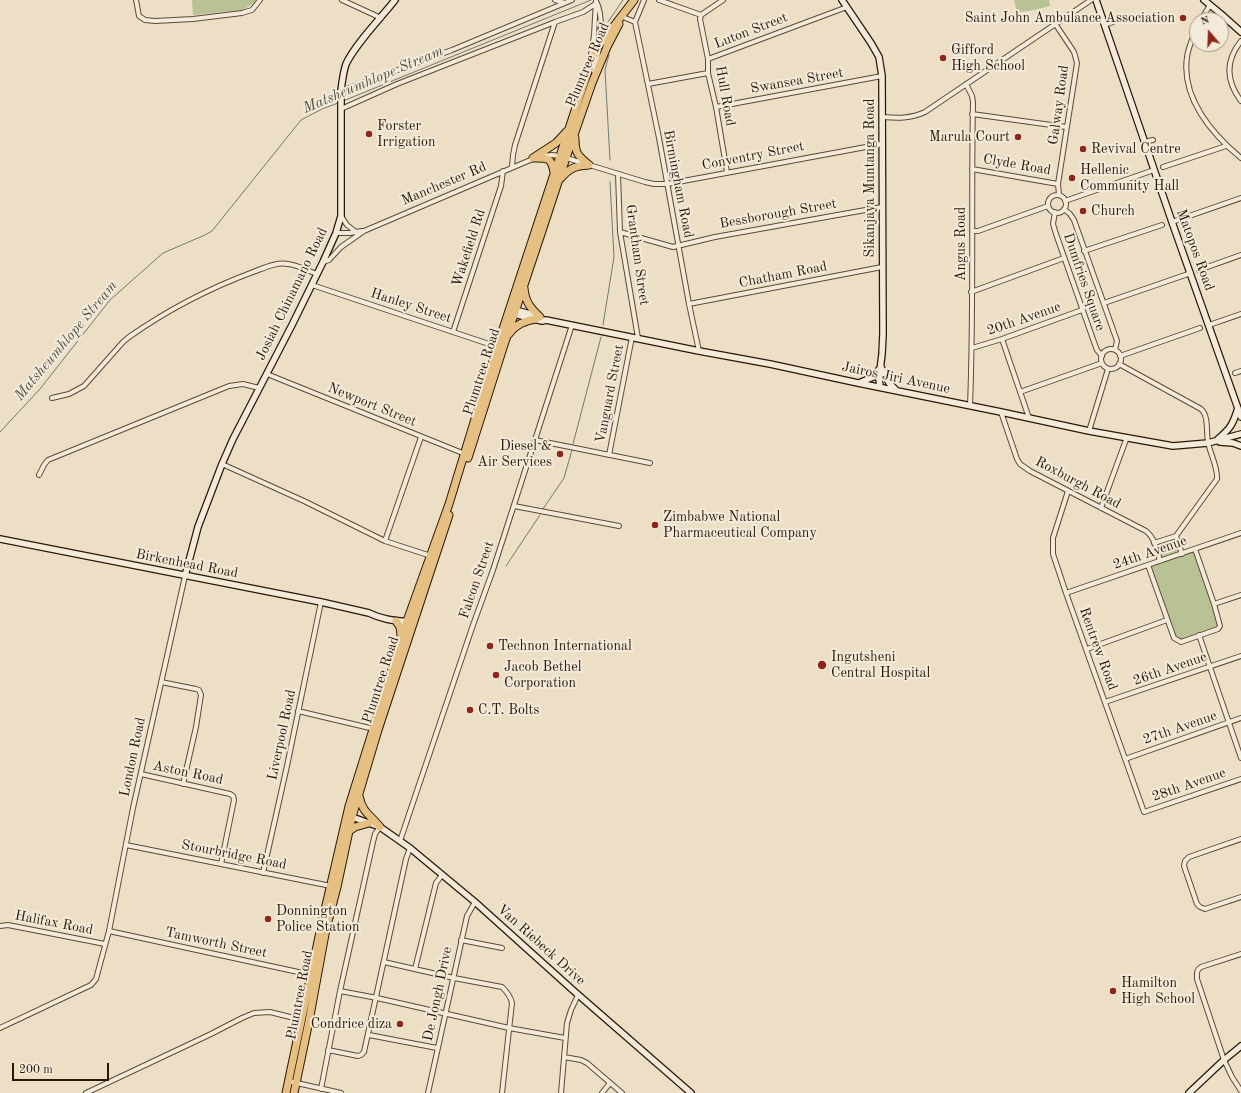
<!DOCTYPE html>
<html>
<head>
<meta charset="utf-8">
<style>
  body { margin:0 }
  #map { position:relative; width:1241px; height:1093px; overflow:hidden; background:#eddfc5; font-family:"Old Standard TT",serif }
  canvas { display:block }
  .north { position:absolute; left:1189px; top:12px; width:40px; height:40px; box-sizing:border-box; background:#f3ead9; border:1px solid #a39685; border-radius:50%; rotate:341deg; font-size:11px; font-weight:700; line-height:16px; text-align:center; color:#2b1707 }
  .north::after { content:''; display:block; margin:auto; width:14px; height:18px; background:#8f2418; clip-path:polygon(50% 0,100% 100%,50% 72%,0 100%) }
  .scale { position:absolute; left:12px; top:1063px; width:97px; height:18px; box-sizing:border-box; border:2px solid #2b1707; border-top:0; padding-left:5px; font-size:12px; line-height:14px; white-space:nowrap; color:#2b1707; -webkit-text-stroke:3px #f3ead9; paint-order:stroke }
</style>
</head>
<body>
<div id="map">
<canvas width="1241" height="1093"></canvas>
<div class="north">N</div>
<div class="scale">200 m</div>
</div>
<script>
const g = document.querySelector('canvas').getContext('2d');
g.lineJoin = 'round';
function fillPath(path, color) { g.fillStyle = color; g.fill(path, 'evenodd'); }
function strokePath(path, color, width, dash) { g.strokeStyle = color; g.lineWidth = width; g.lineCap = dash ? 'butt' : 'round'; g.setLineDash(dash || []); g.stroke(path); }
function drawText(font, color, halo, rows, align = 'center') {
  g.font = font + ' "Old Standard TT",serif'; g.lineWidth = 4; g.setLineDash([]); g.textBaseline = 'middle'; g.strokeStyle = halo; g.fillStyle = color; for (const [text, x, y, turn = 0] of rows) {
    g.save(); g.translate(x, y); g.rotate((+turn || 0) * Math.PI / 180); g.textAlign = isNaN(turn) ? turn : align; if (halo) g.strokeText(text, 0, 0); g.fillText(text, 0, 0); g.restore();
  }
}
const green = new Path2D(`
  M192,0H256L254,3L243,10L193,15Z
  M1014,0H1049L1050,6L1029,11L1017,12Z
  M1175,537L1180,553L1161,559L1156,543Z
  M1193,552L1195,555L1218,622L1217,625L1216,627L1180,640L1175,637L1151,567L1152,565Z`);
const stream = new Path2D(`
  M608,22L623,0
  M609,55L605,70L610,160
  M343,101L591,0
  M603,325L614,257L610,182
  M0,432L40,389L110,300L163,253L205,235L212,231L301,120L322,109L338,103
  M573,444L601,337
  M543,509L564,478L572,450
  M506,566L540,515`);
const street = new Path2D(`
  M136,0L139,16L145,20L155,21L193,19L242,13L252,10L260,0
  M342,0L381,18
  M555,0L565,3
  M659,0L701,15
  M723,0L701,15L700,19L708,59V73L716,107L727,172
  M623,17L635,22
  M1201,20L1210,5
  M635,22L659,138L689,304L699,351
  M635,22L644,0
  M1056,25L1074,52L1077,63L1058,184L1059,195
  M1104,25L1113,22
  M1197,28C1193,38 1188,47 1187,57C1181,98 1212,134 1241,158
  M1241,41C1225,61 1226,81 1241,101
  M591,55L594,35L596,0
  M708,59L847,7
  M594,71C599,52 605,22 597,3
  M648,84L708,73
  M966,84L972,96L973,102C971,203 974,305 970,406
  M341,91L452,50L572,0
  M716,107L882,76
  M341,109L397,84L555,22L583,12L597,3
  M972,114L1066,127
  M882,117C897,118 910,119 925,112L1091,0
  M1144,142L1153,140
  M541,156L552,155L560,156L645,182L654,184H667L882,144
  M512,167L513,155L515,145L555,22
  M1163,167L1226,146
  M972,169L1058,184
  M618,174L620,232L638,338
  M1048 204a9 9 0 1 1 18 0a9 9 0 1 1-18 0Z
  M1065,201L1154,170
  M1064,209L1070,214L1074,220L1116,338L1117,341L1115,350
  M1055,212L1053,224L1056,234L1094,342L1097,350L1102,356
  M341,216L347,225L356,232
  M1172,222L1241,198
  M972,231H978L1048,206
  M620,232L673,247L715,237L882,207
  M336,233H350L362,231
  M1084,251L1162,225
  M323,262L329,260L341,247L364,231L535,158
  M1199,270L1241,255
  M312,285L498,347
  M971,292L1064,258
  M1104,303L1191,273
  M689,304L882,267
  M1209,325L1241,314
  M453,332L501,186L503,171
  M1002,339L1029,418
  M972,348L1002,339L1082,310
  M1101 359a10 10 0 1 1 20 0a10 10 0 1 1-20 0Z
  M1120,356L1200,328
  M1119,364L1201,409C1209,416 1206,432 1208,442C1210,454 1218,467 1217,479L1176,536L1182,554
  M1235,373L1241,371
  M267,374L465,454
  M1020,392L1102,363
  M52,398L69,394L84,386L123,342L129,337C166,311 210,288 253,272C264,268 276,262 288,264C298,265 308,271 317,274
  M1001,412L1017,459L1020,464L1030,471L1146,531C1155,538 1157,551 1160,561
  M1089,431L1108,369
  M535,440L650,463
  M609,455L632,337
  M222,464L304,501L385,541L431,556
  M39,475L44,465L48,460L229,386L243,384L259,388
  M1068,491L1053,538V554L1066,593L1144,812L1241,779
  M514,506L619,526
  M1101,508L1127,437
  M385,541L421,437
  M1154,543L1176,536
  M1148,565L1174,638L1181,642L1218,629L1220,626L1214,604L1195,549
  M1066,593L1241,533
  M1214,604L1241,595
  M1199,635L1241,758
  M1087,649L1167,620
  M161,682L196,689L199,690L201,695L196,727L183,784
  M1105,702L1241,656
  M298,711L374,729
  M1125,759L1241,718
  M141,774L230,794L233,796L234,800L221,864
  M1241,839L1189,857L1185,861L1184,866L1197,904L1200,907L1205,909L1241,897
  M400,841L473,625L493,570L572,325
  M126,845L331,886
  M263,873L287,766L321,602
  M0,926L8,925L105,944
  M109,931L312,975
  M461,940L502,948
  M1241,954L1201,967C1196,970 1197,974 1197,979L1224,1060L1232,1077L1241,1091
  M384,962L454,978L502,987C507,992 511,997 512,1003L502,1093
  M415,969L436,883L442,875
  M340,991L377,998L509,1028L565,1038
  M0,1028L91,985L96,979L109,931L133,808L185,576
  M369,1035L437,1048
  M328,1050L358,1056L361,1055L364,1052L406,859L410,848
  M564,1057L581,1060L587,1063L622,1093
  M288,1081L341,1093
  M321,1089L340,991L373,842L375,834L380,827
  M86,1093L211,1034L242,1018L254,1013L270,1012L302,1020
  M428,1093L467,916L475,902
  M561,1093L567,1023L571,1010L578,995
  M602,1093L610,1083`);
const secondary = new Path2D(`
  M842,0L871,43L879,57L882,76L883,334L882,354L879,378L880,387
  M1096,0L1172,222L1241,417
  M1204,0L1221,14L1241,32
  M515,311L518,315L542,321L546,320L699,351L770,364L858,383L1001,412L1089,431L1173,446L1208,443L1241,434
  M515,311H519L534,315
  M881,367L889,383L895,389
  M859,383L873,377L881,367
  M1218,439C1231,428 1233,424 1238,408
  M1220,442L1233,443L1241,446
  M0,539L321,602L369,613C379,618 395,622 407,621
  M185,576L198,527L222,464L233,439L292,325L323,262L336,233L341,216V91C342,82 343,73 346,64C356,43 381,18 395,0
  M352,817L380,827L410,848L475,902L575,992L691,1093
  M1189,1093L1224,1060L1241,1046`);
const highway = new Path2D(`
  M575,138C575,153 577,155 589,165
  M533,158L556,143L567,131
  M533,158C548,158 551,157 554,172
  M560,179C570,168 574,166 589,165
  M524,288C525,301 530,308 540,317
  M509,334C516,324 525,321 536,319
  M468,458L503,348L542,231L566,158L592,83L607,47L619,24
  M396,621L400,627L401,635
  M359,796C363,814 370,814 380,827
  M349,831L355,827L369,823
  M286,1093L321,927L349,806L407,621L449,504L497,347L588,71L597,48L634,0
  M294,1093L309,1021L326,929L337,887L352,817L378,730L449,515`);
const markers = [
  [1183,18,4,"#8f2418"],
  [943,58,4,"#8f2418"],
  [369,134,4,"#8f2418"],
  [1018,137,4,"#8f2418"],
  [1083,149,4,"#8f2418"],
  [1072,178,4,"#8f2418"],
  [1083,211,4,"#8f2418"],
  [560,454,4,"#8f2418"],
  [655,525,4,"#8f2418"],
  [490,646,4,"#8f2418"],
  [822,665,5,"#8f2418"],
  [496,675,4,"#8f2418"],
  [470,710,4,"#8f2418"],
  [268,919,4,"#8f2418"],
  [1113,991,4,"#8f2418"],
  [400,1024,4,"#8f2418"]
];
const poiNames = [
  ["Saint John Ambulance Association",1175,18,"right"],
  ["Gifford",951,50],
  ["High School",951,66],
  ["Forster",377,126],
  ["Irrigation",377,142],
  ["Marula Court",1010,137,"right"],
  ["Revival Centre",1091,149],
  ["Hellenic",1080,170],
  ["Community Hall",1080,186],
  ["Church",1091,211],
  ["Diesel &",552,446,"right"],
  ["Air Services",552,462,"right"],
  ["Zimbabwe National",663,517],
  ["Pharmaceutical Company",663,533],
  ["Technon International",498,646],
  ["Ingutsheni",831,657],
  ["Central Hospital",831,673],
  ["Jacob Bethel",504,667],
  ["Corporation",504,683],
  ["C.T. Bolts",478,710],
  ["Donnington",276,911],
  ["Police Station",276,927],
  ["Hamilton",1121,983],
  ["High School",1121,999],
  ["Condrice diza",392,1024,"right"]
];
const streetNames = [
  ["Luton Street",751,31,-21],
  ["Plumtree Road",588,65,-67],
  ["Swansea Street",797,81,-10],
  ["Hull Road",725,96,80],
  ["Galway Road",1059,105,-82],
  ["Conventry Street",753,156,-11],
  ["Clyde Road",1017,165,10],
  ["Sikanjaya Muntanga Road",870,178,-90],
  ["Manchester Rd",444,184,-23],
  ["Birmingham Road",678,184,79],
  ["Bessborough Street",778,214,-10],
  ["Angus Road",961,244,-90],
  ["Wakefield Rd",469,248,-72],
  ["Matopos Road",1195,250,70],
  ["Grantham Street",637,255,82],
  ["Chatham Road",783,275,-11],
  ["Dumfries Square",1084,282,71],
  ["Josiah Chinamano Road",292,294,-64],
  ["Hanley Street",411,306,18],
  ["20th Avenue",1024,319,-19],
  ["Plumtree Road",482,372,-72],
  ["Jairos Jiri Avenue",896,378,12],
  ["Vanguard Street",610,394,-79],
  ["Newport Street",372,405,22],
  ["Roxburgh Road",1078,483,28],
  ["24th Avenue",1150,553,-19],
  ["Birkenhead Road",187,564,11],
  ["Falcon Street",477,580,-71],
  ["Rentrew Road",1098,649,70],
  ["26th Avenue",1170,669,-19],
  ["Plumtree Road",381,680,-72],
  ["27th Avenue",1180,728,-19],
  ["Liverpool Road",282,735,-78],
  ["London Road",133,757,-78],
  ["Aston Road",188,773,12],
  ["28th Avenue",1189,785,-19],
  ["Stourbridge Road",234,855,11],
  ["Halifax Road",54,923,11],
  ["Tamworth Street",216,943,12],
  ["Van Riebeck Drive",541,945,42],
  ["De Jongh Drive",438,994,-78],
  ["Plumtree Road",300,995,-79]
];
const waterNames = [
  ["Matsheumhlope Stream",373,80,-23],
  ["Matsheumhlope Stream",66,341,-50]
];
fillPath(green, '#b8c295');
strokePath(stream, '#6e7a71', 1);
strokePath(street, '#5c4936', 6);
strokePath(secondary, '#2b1707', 8);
strokePath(highway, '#2b1707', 9);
strokePath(street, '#f3ead9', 4);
strokePath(secondary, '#f3ead9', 5.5);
strokePath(highway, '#e6c082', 7);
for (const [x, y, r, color] of markers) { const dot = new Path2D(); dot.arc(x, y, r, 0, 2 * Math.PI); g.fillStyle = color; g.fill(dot); strokePath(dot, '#f3ead9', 1.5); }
drawText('14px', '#2b1707', '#f3ead9', poiNames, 'left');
drawText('14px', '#2b1707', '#f3ead9', streetNames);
drawText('italic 15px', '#525145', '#f3ead9', waterNames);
</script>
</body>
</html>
